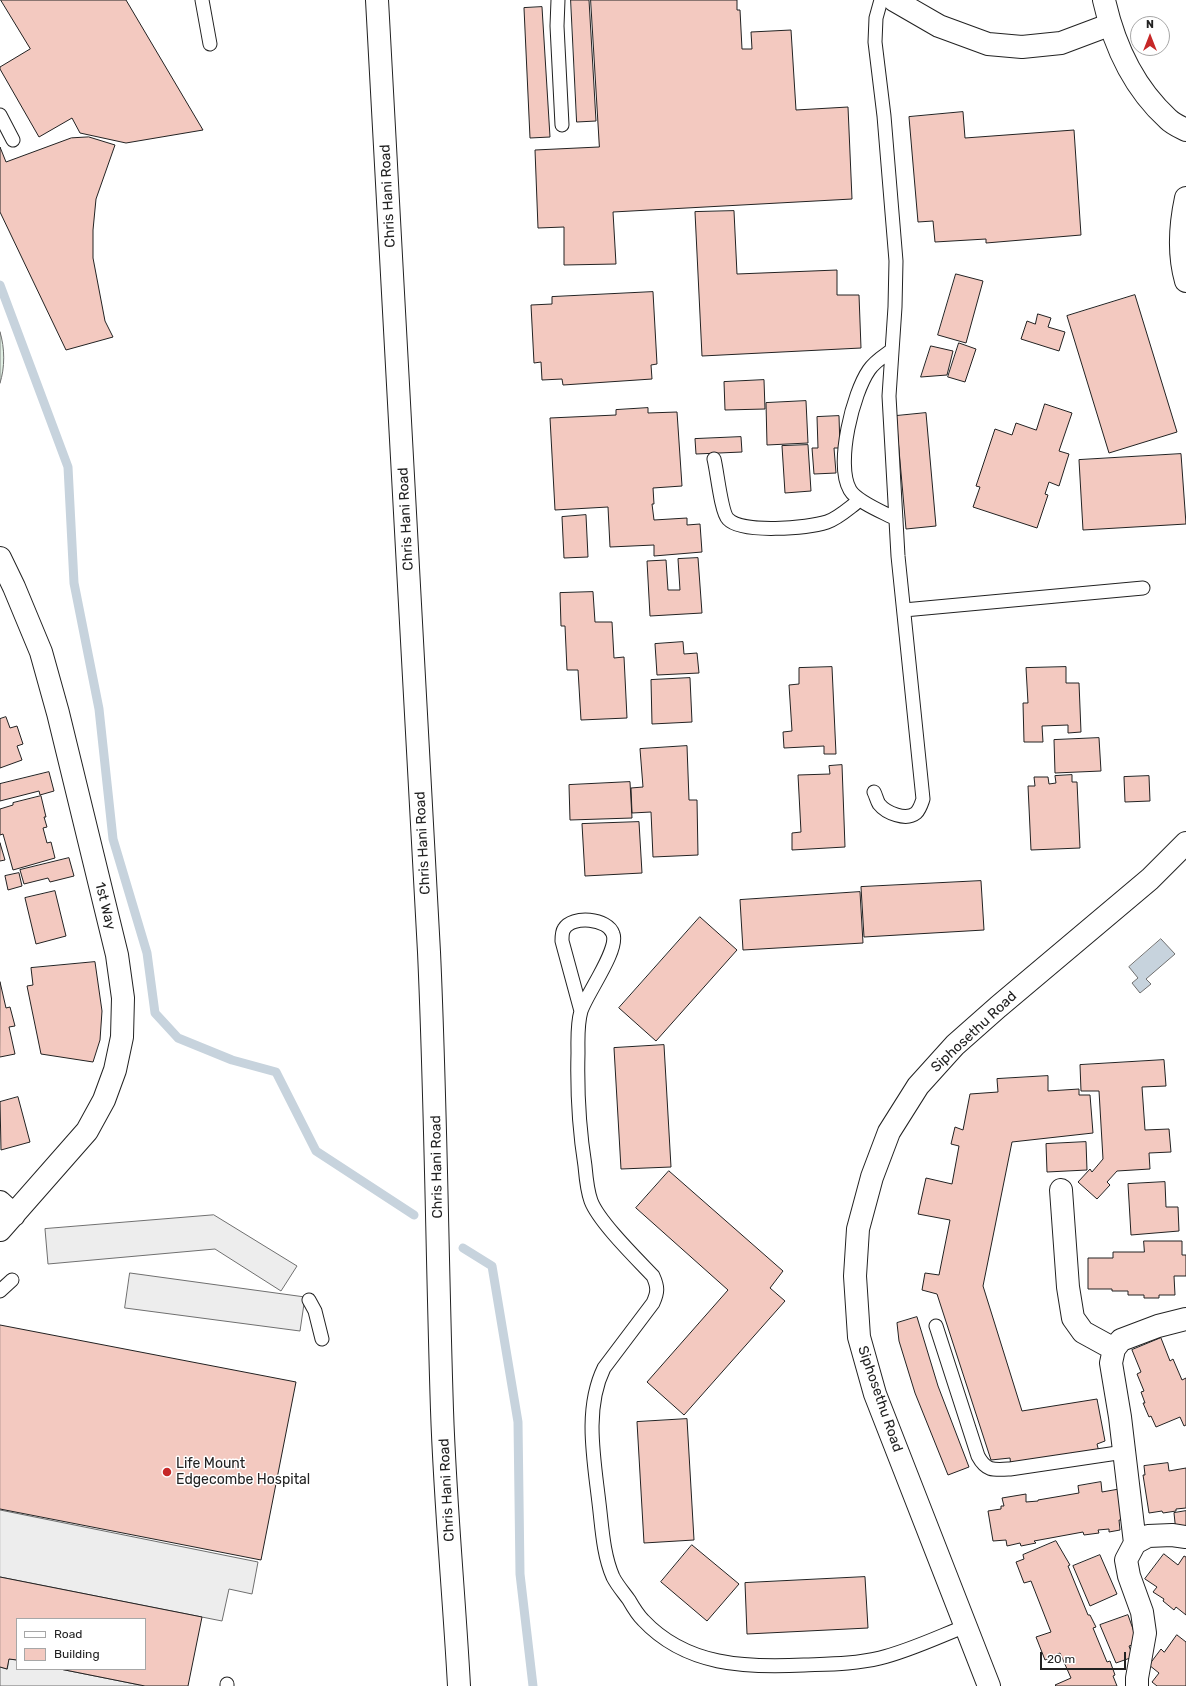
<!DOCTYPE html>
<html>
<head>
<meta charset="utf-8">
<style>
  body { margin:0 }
  #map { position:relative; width:1186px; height:1686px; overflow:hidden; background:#fff; font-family:Rubik,sans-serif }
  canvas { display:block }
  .legend { position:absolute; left:16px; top:1618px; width:130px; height:52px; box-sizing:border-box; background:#fff; border:1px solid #a7a7a7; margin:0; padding:5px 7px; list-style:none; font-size:12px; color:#222 }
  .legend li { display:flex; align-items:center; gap:8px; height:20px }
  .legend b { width:20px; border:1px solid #a7a7a7 }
  .north { position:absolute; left:1130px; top:16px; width:40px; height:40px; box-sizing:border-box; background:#fff; border:1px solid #a7a7a7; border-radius:50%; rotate:0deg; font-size:11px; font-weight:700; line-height:16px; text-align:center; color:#222 }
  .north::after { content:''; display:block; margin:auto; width:14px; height:18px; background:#c62828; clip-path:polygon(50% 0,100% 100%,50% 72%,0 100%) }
  .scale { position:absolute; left:1040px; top:1652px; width:86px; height:18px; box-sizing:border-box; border:2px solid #222; border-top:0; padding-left:5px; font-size:12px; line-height:14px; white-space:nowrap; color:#222; -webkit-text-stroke:3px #fff; paint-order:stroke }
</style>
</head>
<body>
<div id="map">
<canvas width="1186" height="1686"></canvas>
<ul class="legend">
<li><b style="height:5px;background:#fff"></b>Road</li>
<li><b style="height:11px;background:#f3c9c0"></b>Building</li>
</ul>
<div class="north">N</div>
<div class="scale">20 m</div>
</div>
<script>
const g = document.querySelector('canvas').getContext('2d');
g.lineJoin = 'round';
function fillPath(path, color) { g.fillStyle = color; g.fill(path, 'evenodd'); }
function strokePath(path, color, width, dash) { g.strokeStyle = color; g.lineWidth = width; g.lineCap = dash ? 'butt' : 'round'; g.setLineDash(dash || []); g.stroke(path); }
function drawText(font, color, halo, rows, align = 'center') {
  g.font = font + ' Rubik,sans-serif'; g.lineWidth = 3; g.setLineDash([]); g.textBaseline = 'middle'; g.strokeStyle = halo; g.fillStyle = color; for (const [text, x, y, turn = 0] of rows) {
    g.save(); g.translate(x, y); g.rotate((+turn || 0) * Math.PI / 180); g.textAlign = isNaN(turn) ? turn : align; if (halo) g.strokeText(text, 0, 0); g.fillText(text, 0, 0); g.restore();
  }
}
const green = new Path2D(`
  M0,332C5,348 5,368 0,383Z`);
const parking = new Path2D(`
  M214,1215L297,1266L281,1291L215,1249L48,1264L45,1229Z
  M130,1273L305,1297L300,1331L125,1308Z
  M0,1510L258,1562L252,1594L229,1589L222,1621L0,1577Z
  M9,1659L17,1660V1669H60L145,1686H0V1667L7,1669Z`);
const water = new Path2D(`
  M1161,939L1175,954L1146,979L1151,984L1140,993L1132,983L1138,978L1129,967Z`);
const stream = new Path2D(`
  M0,285L68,467L74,583L99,709L113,839L147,953L155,1013L178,1038L232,1060L276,1072L316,1151L414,1215
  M463,1248L492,1266L518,1422L520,1574L533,1686`);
const building = new Path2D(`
  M1,0H126L203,130L126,143L80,133L72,118L39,137L0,69V67L30,49Z
  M571,0H589L596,121L577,122Z
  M591,0H737V10H740L742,49H752L751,32L791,30L796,110L848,107L852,199L613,212L616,264L564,265V227L538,228L535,150L599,147Z
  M542,7L550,137L530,138L524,8Z
  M963,112L965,138L1074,130L1081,235L986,243V239L935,242L933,221L918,222L909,117Z
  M89,137L115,145L96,199L93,230V258L105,321L113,337L66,350L0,212V147L6,162L71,138Z
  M734,211L737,274L837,270V295H859L861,348L702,356L695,212Z
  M956,274L983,281L966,343L938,335Z
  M653,292L657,364L651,365L652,379L563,385L562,379L542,380L541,362L534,363L531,305L552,304V297Z
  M1135,295L1177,432L1109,453L1067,316Z
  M1038,314L1051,318L1048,327L1065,332L1059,351L1021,339L1027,321L1035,324Z
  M959,343L976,349L965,382L948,377Z
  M931,346L953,351L947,375L921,377Z
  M764,380L765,409L725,410L724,382Z
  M806,401L808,443L767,445L766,403Z
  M1045,404L1072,413L1059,451L1069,454L1059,486L1049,482L1045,494L1048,495L1037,528L973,507L980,487L976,486L995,429L1012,435L1016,423L1036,430Z
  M648,408V413L677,412L682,486L653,488L654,504H652L654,520L687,518V525L700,524L702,552L654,556V545L610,547L608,507L555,510L550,418L616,415V410Z
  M926,413L936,526L906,529L896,416Z
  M839,416L840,448H834L836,473L814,474L812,448H818L817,417Z
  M741,437L742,452L696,454L695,439Z
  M808,445L811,491L785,493L782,446Z
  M1181,454L1186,524L1083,530L1079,460Z
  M586,515L588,557L564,558L562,517Z
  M698,558L702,613L650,616L647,561L666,560L668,590H680L678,559Z
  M593,592L595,622H612L614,658L624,657L627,718L581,720L578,670H567L565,626H561L560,593Z
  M683,642L684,654L697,653L699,673L657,675L655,644Z
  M832,667L836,754H824V746L784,748L783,732L792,731L789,685L799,684V668Z
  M1066,667V683H1079L1081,732L1068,733V725L1042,726L1043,742H1024L1023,703H1028L1026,668Z
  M690,678L692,722L652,724L651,680Z
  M6,717L10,728L17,726L23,744L17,746L22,760L0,768V719Z
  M1099,738L1101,771L1055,773L1054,740Z
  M687,746L689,800H697L698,855L653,857L651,812L632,813L631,788L643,787L640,749Z
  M842,765L845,847L792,850V833L801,832L798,775L830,774L829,766Z
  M49,772L54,791L40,795L39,791L0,801V784Z
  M1072,775V782H1077L1080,848L1031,850L1028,786H1035L1034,777H1048L1049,784L1056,783L1055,776Z
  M1149,776L1150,801L1125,802L1124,777Z
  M630,782L632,818L570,820L569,785Z
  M41,796L46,817H44L47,827L43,828L47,843L51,842L55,858L13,870L3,834L0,835V809L13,805V803Z
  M639,822L642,873L585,876L582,824Z
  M0,843L5,860L0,861Z
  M69,858L74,876L50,882L48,878L24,884L20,870Z
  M19,873L22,886L8,890L5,876Z
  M981,881L984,930L864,937L861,887Z
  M55,891L66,936L36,944L25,898Z
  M860,892L863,943L743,950L740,900Z
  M700,917L737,950L656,1041L619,1008Z
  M95,962L102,1011L100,1040L93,1062L41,1054L27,986L33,985L31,968Z
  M0,982L6,1008L10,1007L15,1026L9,1027L15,1054L0,1057Z
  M664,1045L671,1167L621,1169L614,1048Z
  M1164,1060L1166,1086L1142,1087L1145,1130L1169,1129L1171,1152L1149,1153L1150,1169L1117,1171L1107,1182L1110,1185L1097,1199L1078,1182L1090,1169L1092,1172L1103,1159L1099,1091H1081L1080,1065Z
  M1048,1076V1091L1079,1089V1095H1090L1093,1133L1012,1142L983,1286L1022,1411L1097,1399L1105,1441L1097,1444L1099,1452L1011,1467L1010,1458L991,1460L937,1294L922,1290L925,1273L939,1275L950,1220L918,1214L926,1178L952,1184L959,1146L951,1144L955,1127L963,1130L970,1094L998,1092L997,1079Z
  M18,1097L30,1142L1,1150L0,1102Z
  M1086,1142L1087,1170L1047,1172L1046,1144Z
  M669,1171L783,1271L770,1288L785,1301L684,1415L647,1382L728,1290L636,1208Z
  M1165,1182L1166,1207H1178L1179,1231L1131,1235L1128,1184Z
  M1144,1241H1182V1255H1186V1276H1174L1175,1295H1159V1298H1144V1295H1128V1291H1112V1289H1088V1258H1113V1252H1144Z
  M917,1317L938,1386L969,1467L948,1475L915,1393L899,1341L897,1323Z
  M0,1325L296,1382L261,1560L0,1509Z
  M1161,1338L1170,1361L1173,1359L1182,1380L1186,1378V1425L1184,1426L1180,1417L1156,1427L1151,1416L1149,1417L1143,1403H1145L1141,1392L1144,1391L1137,1374L1141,1372L1132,1350Z
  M687,1419L694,1540L644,1543L637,1422Z
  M1168,1463L1169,1471L1186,1468V1508L1176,1509V1511L1163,1513L1162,1511L1149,1513L1143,1475H1145L1144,1466Z
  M1101,1482L1102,1492L1119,1489L1124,1520H1119L1120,1530L1109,1532V1529L1098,1530L1099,1533L1084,1535L1083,1532L1034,1541L1036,1543L1021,1546L1020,1543L1007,1546L1006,1540L993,1541L988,1511L1001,1509V1506H1004L1002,1498L1026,1494V1502L1038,1501V1500L1079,1493L1078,1486Z
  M1186,1511V1531L1176,1532L1174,1513Z
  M1056,1541L1070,1565L1068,1566L1088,1615H1090L1096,1627L1093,1628L1107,1662L1110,1661L1115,1675L1113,1676L1117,1686H1056L1055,1685L1071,1678L1060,1653L1045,1660L1036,1637L1051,1632L1031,1581L1024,1583L1016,1562L1024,1559L1023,1555Z
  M692,1545L739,1584L707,1621L661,1582Z
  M1164,1554L1178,1565L1184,1556L1186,1557V1615L1176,1607L1174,1610L1163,1601L1164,1599L1153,1592L1157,1587L1145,1579Z
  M1100,1555L1117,1594L1090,1606L1073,1566Z
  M0,1577L202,1617L188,1686H145L60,1669H145V1619H17V1660L9,1659L7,1669L0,1667Z
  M865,1577L868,1628L747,1634L745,1583Z
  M1128,1615L1138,1643L1129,1646L1133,1657L1116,1663L1100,1625Z
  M1177,1635L1186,1642V1686H1157L1152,1682L1159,1673L1149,1665L1161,1649L1164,1652Z`);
const service = new Path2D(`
  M202,0L210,44
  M558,0L557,26L562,125
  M0,115L13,140
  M892,350C884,356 875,361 869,370C853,393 835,464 850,490C857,502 883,512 896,519
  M714,459C717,470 721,512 728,519C742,534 808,528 827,522C839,518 850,507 860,500
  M904,610L1143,588
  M874,792C876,796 877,801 879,804C886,813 906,821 916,813C920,809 921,805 923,799L898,556L889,396L895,307L896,261L884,116L875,42L876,18L881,0
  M581,1011L562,941C562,938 562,932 564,929C572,915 608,918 613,934C619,950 587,993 581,1011C577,1025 578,1039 578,1053C577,1091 579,1128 585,1166C586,1177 587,1190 591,1201C599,1222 637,1259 653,1276C658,1287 658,1292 653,1303L604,1368C584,1409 594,1459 599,1503C602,1527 603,1554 613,1577C617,1585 624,1593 629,1600C633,1607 637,1614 643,1620C686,1666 746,1668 804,1665C830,1664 855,1664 880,1658C909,1651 938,1637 966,1626
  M0,1291L12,1280
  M309,1300L315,1311L322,1339
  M936,1326L978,1456C986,1471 993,1470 1010,1469L1124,1452
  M227,1686V1684`);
const minor = new Path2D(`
  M894,0L939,26L988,44L1022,47L1061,43L1109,25
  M0,558L14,587L41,652L58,713L117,955L123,998L122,1037L115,1070L104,1100L87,1131L0,1230
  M1061,1190L1068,1287L1073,1318L1083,1332L1114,1349
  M0,1202L14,1215
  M1135,1543L1120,1417L1111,1363L1114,1349L1121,1340L1158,1326L1186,1319
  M1137,1686V1678L1145,1633L1142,1612L1129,1576L1126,1560L1135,1543L1148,1536L1172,1535L1186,1537`);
const tertiary = new Path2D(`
  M1104,0C1114,45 1133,87 1168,119C1173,124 1180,127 1186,130
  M1186,198C1180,226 1178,253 1186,281
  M989,1686L875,1394L859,1337L855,1276L858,1229L872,1177L889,1132L918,1086L955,1045L998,1007L1150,879L1186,843`);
const secondary = new Path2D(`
  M377,0L429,952C436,1105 437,1257 442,1410C445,1502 454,1594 459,1686`);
const markers = [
  [167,1472,5,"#c62828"]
];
const streetNames = [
  ["Chris Hani Road",388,196,-93],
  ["Chris Hani Road",406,519,-93],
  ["Chris Hani Road",423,843,-93],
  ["1st Way",105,906,76],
  ["Siphosethu Road",974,1032,-43],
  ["Chris Hani Road",437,1167,-91],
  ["Siphosethu Road",880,1399,71],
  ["Chris Hani Road",447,1490,-93]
];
const poiNames = [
  ["Life Mount",176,1464],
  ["Edgecombe Hospital",176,1480]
];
fillPath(green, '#e0efe3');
strokePath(green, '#6f6f6f', 1);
fillPath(parking, '#ededed');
strokePath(parking, '#6f6f6f', 1);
fillPath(water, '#c7d3dd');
strokePath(water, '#6f6f6f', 1);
strokePath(stream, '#c7d3dd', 9);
fillPath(building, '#f3c9c0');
strokePath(building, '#222', 1);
strokePath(service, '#222', 15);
strokePath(minor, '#222', 24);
strokePath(tertiary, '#222', 24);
strokePath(secondary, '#222', 24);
strokePath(service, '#fff', 13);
strokePath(minor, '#fff', 22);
strokePath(tertiary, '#fff', 22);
strokePath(secondary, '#fff', 22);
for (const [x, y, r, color] of markers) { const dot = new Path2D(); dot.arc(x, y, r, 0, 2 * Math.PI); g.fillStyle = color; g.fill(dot); strokePath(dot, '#fff', 1.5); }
drawText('14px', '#222', '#fff', streetNames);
drawText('14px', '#222', '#fff', poiNames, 'left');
</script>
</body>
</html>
